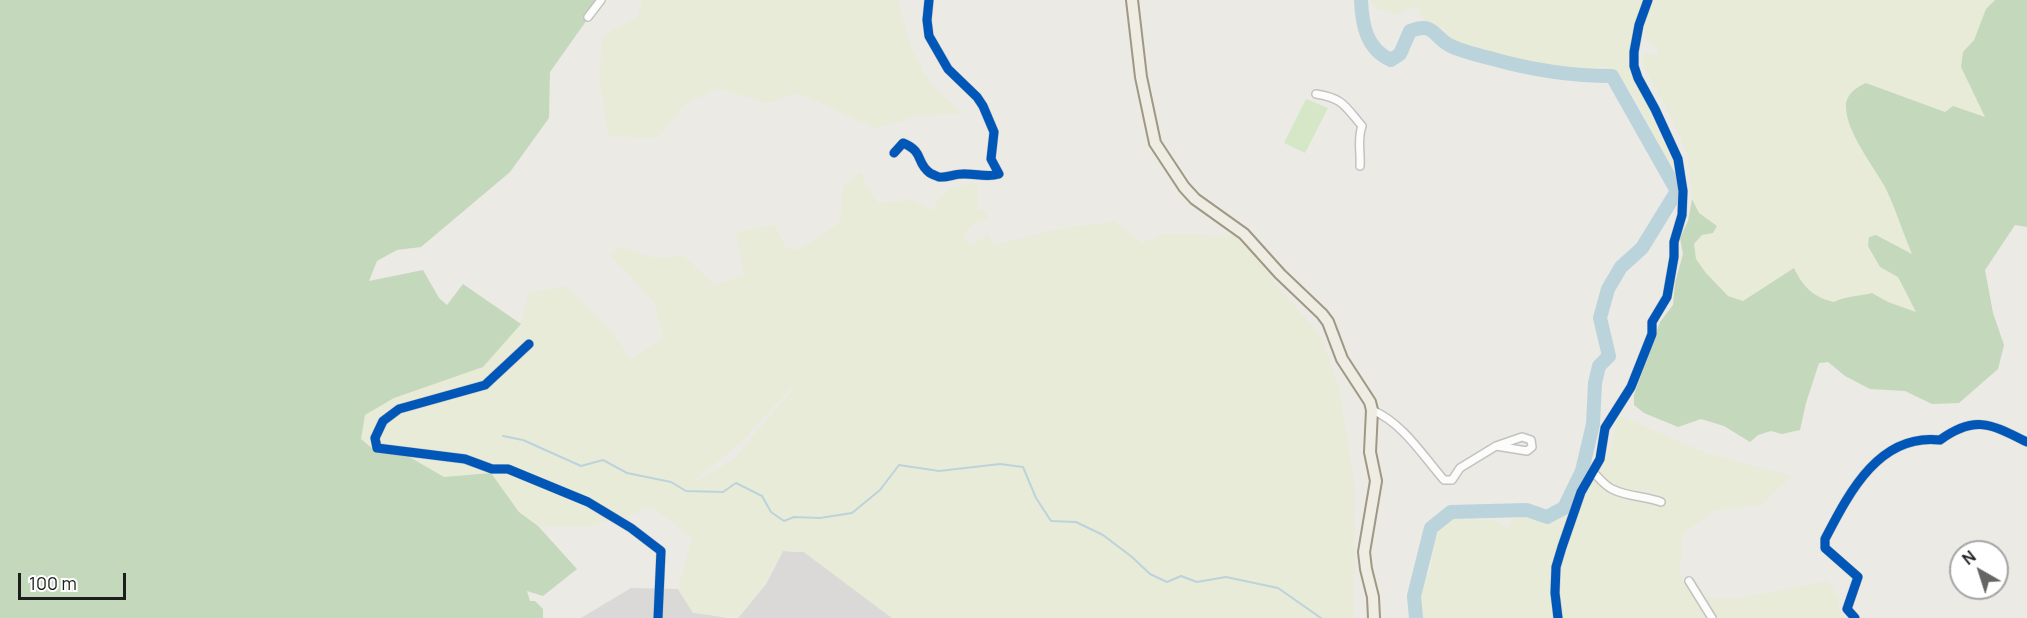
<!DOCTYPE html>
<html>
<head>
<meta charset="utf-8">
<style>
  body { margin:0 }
  #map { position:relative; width:2027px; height:618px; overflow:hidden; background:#ebeae5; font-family:Manrope,sans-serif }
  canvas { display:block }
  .north { position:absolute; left:1949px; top:540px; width:60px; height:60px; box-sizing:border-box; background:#fff; border:2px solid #a5a5a5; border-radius:50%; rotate:321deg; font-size:16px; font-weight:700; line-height:24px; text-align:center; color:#1d1d1d }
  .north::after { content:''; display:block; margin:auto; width:21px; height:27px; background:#656563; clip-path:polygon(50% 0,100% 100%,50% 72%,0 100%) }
  .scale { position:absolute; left:18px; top:573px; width:108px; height:27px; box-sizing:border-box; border:3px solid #1d1d1d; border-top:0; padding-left:8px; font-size:18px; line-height:21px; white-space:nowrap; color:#1d1d1d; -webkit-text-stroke:4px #fff; paint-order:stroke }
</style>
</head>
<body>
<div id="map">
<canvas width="2027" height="618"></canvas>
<div class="north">N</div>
<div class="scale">100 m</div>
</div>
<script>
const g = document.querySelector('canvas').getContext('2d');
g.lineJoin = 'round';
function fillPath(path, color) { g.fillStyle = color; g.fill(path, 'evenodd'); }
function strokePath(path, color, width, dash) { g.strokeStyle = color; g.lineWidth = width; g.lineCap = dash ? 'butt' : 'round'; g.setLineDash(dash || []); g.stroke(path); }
const residential = new Path2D(`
  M783,551L804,552L892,618H738L766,584Z
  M631,588L678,589L693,612L727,618H581Z`);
const farmland = new Path2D(`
  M643,0H898L911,48L931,85L963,113L919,116L875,128L799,93L766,103L718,88L685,104L656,139L608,135L600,82L602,37L637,17Z
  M1371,0H1649L1634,27L1636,45L1635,62L1640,74L1660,107L1682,157L1676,173L1665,161L1637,101L1614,70L1606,66L1586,71L1561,70L1499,57L1455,44L1447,37L1446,30L1425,23L1416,6L1397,15L1375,8Z
  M1655,0H1995L1986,9L1974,40L1963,52L1985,118L1954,107L1946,112L1866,83L1856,88L1849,95L1846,106L1887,190L1912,255L1880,267L1898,277L1917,312L1888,302L1872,293L1858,297L1845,296L1834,302L1821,299L1801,283L1783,274L1778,280L1743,301L1728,296L1706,273L1696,259L1694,244L1702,235L1699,213L1692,199L1688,157L1675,125L1643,64L1642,57L1645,54L1651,53L1659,57L1657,47L1644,37L1645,22Z
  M860,172L864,176L863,182L878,203L912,200L932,211L940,197L949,190L973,182L978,186L977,210L987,211V220L979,221L972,225L963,238L970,245L988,235L995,245L1055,230L1114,221L1143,243L1164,234L1241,236L1284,294L1321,336L1339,388L1355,486L1354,618H892L804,552L783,551L766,584L738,618L693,613L678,589L692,539L652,506L629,516L590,526H538L519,512L491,473L444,477L406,455L373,449L361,439L364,415L394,398L483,367L521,324L528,293L567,286L607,327L632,359L663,337L654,301L609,255L621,247L655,258L684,256L714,285L744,275L736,232L774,225L786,248L797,250L821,236L840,222L843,186ZM797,384L732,461L690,484L740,443L789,390Z
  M1618,415L1706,453L1792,476L1761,505L1715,510L1682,534L1680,575L1694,596L1736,599L1828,581L1839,599L1838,610L1845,618H1559L1561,567L1582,503L1611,447Z
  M1575,502L1556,567L1553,618H1422L1419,599L1430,570L1438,528L1450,519L1494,520L1508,529L1514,519L1534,516L1543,522H1555Z`);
const grass = new Path2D(`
  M1306,99L1328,108L1305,153L1284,143Z`);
const forest = new Path2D(`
  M0,0H601L550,72L549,118L510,172L421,247L397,250L377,261L369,281L423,270L439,298L447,305L463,284L521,324L483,367L394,398L365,415L361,439L373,449L406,455L444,477L491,473L519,512L538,526L577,569L543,596L527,591L530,601H535L543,609V618H0Z
  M1995,0H2027V227L2015,225L1985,270L1993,313L2004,345L1998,369L1959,403L1932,404L1905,391L1870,389L1845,376L1828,362L1819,363L1806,403L1800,430L1782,434L1771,431L1758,435L1750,442L1724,426L1701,419L1678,427L1644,413L1634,405V395L1660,322L1673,305L1675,283L1683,254L1680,238L1688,221L1692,199L1699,213L1717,226L1713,233L1702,235L1694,244L1696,259L1706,273L1728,296L1743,301L1794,268C1803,287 1813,297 1834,302C1847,295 1858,297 1872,293L1888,302L1916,312L1898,277L1880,267L1868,246L1869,237L1876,235L1912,254C1903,233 1896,210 1886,189C1874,166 1846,133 1846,106C1846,94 1857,87 1866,83L1945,112L1953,106L1985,117L1961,67L1963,52L1974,40L1986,9Z`);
const stream = new Path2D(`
  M503,436L523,440L581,466L603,460L627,473L671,482L686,491L723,492L736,483L762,496L771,512L784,521L794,517L820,518L852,513L880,490L899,465L939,471L1000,464L1023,467L1036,498L1051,521L1076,522L1103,535L1132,557L1150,574L1167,582L1181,576L1197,582L1226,577L1278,588L1321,618`);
const river = new Path2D(`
  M1361,0C1362,24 1366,49 1391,60L1400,54L1410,31C1434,22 1432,35 1449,45C1460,51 1481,56 1493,59C1532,70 1572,76 1612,76L1677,191L1642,248L1621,267L1608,289L1600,318L1609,356L1599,366L1595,383L1593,424L1582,471L1564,508L1547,517L1527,510L1451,512L1431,528L1414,596L1416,618`);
const street = new Path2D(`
  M588,17L601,0
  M1316,94C1343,98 1345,106 1362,126C1357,140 1361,151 1360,166
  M894,153L903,143C925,152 915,162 930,173C931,174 937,176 939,177C947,178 954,174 962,174C975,173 986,178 999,174L991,159L994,132L983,106L977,97L948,69L929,36L927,20L929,0
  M529,344L485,385L399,409L383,421L375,438L377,448L465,459L492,469H508L588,502L631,528L661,551L658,618
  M1372,410C1403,423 1423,456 1444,480H1452L1460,468L1496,446L1522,437L1531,440L1532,447L1527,451L1496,446
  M1594,473C1599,478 1605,486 1612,489C1628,497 1645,496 1661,502
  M1689,581L1712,618
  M1558,618L1555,593L1556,567L1562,547L1581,492L1600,459L1605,428L1631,387L1652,334V322L1667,297L1674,257V242L1682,215L1683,191L1678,159L1655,109L1638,78L1634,66V52L1639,25L1648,0
  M1855,618L1847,609L1858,577L1825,548V539C1849,493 1879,433 1940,440C1976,414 1992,425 2027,442`);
const primary = new Path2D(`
  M1132,0L1141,77L1155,143L1184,187L1195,199L1244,234L1280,274L1322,314L1328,322L1342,359L1370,402L1372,410L1370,452L1376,481L1364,552L1366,569L1373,597L1374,618`);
const cycleway = new Path2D(`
  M894,153L903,143C925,152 915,162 930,173C931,174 937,176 939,177C947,178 954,174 962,174C975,173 986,178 999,174L991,159L994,132L983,106L977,97L948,69L929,36L927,20L929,0
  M529,344L485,385L399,409L383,421L375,438L377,448L465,459L492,469H508L588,502L631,528L661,551L658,618
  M1558,618L1555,593L1556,567L1562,547L1581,492L1600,459L1605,428L1631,387L1652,334V322L1667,297L1674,257V242L1682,215L1683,191L1678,159L1655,109L1638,78L1634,66V52L1639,25L1648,0
  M1855,618L1847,609L1858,577L1825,548V539C1849,493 1879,433 1940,440C1976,414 1992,425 2027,442`);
fillPath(residential, '#dad9d7');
fillPath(farmland, '#e9ebd9');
fillPath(grass, '#d5e7c6');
fillPath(forest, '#c4d8bc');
strokePath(stream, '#bbd3db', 2);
strokePath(river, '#bbd3db', 14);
strokePath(street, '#c2c2c0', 10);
strokePath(primary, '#9f9884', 14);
strokePath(street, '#fcfcfb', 7);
strokePath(primary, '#efece4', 10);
strokePath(cycleway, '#0057b8', 9);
</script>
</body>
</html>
